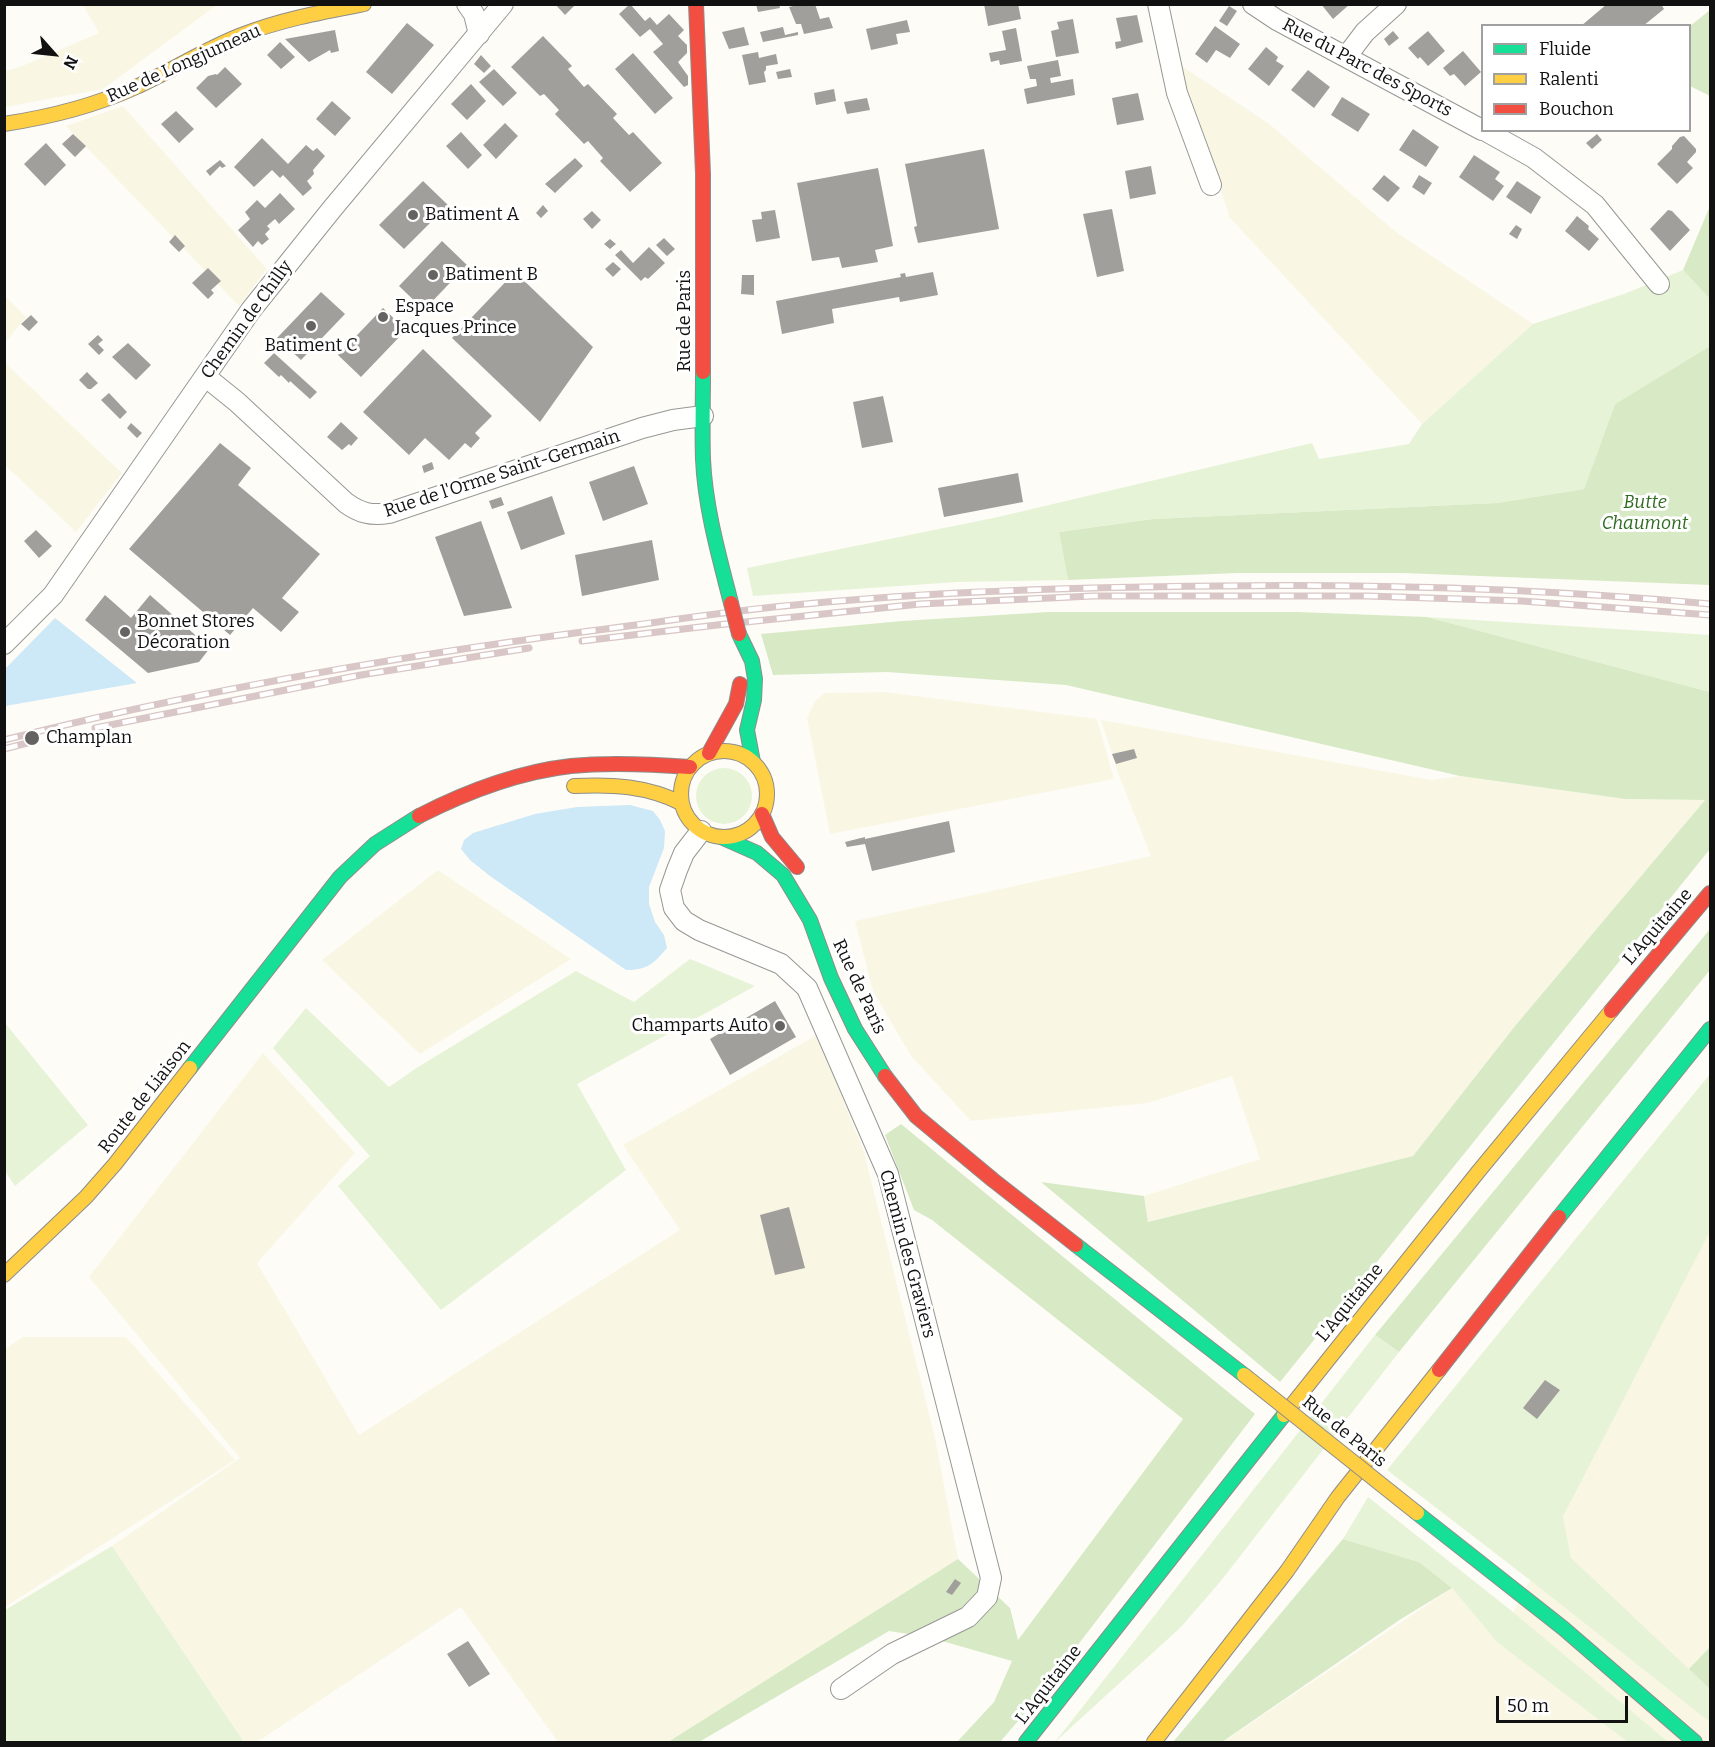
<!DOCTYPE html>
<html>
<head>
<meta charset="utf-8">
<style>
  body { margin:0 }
  #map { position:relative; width:1715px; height:1747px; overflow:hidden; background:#fdfcf7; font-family:Bitter,serif }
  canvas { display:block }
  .frame { position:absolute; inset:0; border:6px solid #111; pointer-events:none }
  .legend { position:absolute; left:1481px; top:24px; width:210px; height:108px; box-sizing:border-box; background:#fff; border:2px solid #a0a0a0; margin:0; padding:8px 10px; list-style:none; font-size:18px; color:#111 }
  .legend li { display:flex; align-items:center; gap:12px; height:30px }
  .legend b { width:30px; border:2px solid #a0a0a0 }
  .north { position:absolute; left:24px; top:24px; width:60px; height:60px; -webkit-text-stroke:4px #fff; paint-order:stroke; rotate:117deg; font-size:16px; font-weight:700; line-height:24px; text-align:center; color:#111 }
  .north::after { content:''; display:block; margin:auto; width:21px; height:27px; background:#111; clip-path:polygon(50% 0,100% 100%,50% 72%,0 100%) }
  .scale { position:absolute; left:1496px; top:1696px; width:132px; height:27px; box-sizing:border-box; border:3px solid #111; border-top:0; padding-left:8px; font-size:18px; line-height:21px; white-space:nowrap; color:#111; -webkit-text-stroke:4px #fff; paint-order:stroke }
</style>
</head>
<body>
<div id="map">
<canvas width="1715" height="1747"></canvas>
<div class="frame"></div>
<ul class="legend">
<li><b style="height:8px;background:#16e098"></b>Fluide</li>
<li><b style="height:8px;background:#ffcf43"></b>Ralenti</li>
<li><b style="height:8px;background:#f24e42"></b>Bouchon</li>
</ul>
<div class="north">N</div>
<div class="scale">50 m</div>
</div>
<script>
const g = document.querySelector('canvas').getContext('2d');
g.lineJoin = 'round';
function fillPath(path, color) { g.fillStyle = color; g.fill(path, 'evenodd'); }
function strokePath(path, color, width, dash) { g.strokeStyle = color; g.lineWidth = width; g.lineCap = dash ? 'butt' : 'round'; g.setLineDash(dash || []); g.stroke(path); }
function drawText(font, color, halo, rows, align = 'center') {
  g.font = font + ' Bitter,serif'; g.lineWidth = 6; g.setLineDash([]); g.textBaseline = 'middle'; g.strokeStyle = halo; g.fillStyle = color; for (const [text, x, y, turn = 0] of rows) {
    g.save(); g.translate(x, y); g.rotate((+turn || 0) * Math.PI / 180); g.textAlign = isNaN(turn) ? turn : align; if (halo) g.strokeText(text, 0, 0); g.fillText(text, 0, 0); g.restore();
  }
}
const farmland = new Path2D(`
  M83,5H217L103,89L5,107V71L20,67L99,33Z
  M1177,63L1268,123L1396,232L1533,324L1422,424L1230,218Z
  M123,106L267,269L239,306L66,126Z
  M5,296L26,317L5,343Z
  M5,363L122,473L76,532L5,465Z
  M884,692L1097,719L1114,779L830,834L807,718L815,701L825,693Z
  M1101,720L1432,780L1460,776L1625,799L1705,800L1515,1026L1413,1156L1148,1222L1144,1196L1260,1159L1232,1076L1148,1103L971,1121L911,1056L873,991L855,921L1151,856L1119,776Z
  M438,870L571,959L420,1054L322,960Z
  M817,1035L864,1152L935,1438L958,1559L668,1742H558L461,1607L257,1742H244L112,1546L240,1458L89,1277L263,1053L355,1153L257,1263L359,1435L680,1230L623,1145Z
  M1710,1225V1742H1223L1452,1588L1497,1642L1560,1524Z
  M23,1337H126L235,1460L5,1607V1349Z`);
const green = new Path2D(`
  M1683,270L1710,299V346L1615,404L1584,489L1497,503L1153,519L1059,532L1068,580L957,582L753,596L747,568L998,517L1312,443L1319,459L1409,444L1422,424L1533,324L1624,294Z
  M1427,617L1710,635V692Z
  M696 796a28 28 0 1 1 56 0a28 28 0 1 1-56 0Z
  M690,959L755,986L577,1084L626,1170L441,1310L338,1186L370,1156L273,1048L306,1008L389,1087L418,1067L576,971L634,1002Z
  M5,1023L88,1125L15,1186L5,1171Z
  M1710,1074V1231L1563,1517L1571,1558L1710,1689V1722L1530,1580L1387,1470Z
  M1375,1335L1399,1352L1220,1582L1181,1627L1055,1742Z
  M1368,1497L1513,1612L1668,1742H1628L1497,1642L1452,1588L1419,1562L1343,1539Z
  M112,1546L244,1742H5V1610Z`);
const forest = new Path2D(`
  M1710,10V96L1690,86V26Z
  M1710,206V299L1683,270Z
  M1710,346V585L1403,573H1237L1068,580L1059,532L1153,519L1497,503L1584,489L1615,404Z
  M1049,612H1298L1427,617L1710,692V849L1280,1382L1041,1182L1144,1196L1148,1222L1413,1156L1515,1026L1705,800L1625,799L1460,776L1066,685L887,672L773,675L761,634L902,621Z
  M1710,929V970L1399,1352L1375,1335Z
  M901,1124L1255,1414L1031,1706L1000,1742H957L994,1702L1012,1661L928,1637L889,1631L699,1742H668L958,1559L1010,1608L1018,1640L1183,1419L932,1220L914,1210L885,1135Z
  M1343,1539L1419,1562L1452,1588L1401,1619L1222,1742H1173Z
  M1710,1647V1689L1689,1669Z`);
const water = new Path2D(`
  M55,618L137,683L5,706V669Z
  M630,805L653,811L660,820L665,831L664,848L649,887V904L655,922L664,935L667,948C653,964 648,970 626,970L490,876L470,860L461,849L464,840L473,833L535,814L577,807Z`);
const building = new Path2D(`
  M555,4H576L565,15Z
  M630,4L645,21L650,17L657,25L669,14L684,30L678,36L687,45V53L678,62L688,76V85L684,87L653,52L663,44L650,29L640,37L619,14Z
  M756,4H779L780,8L758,12Z
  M801,4H815L820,19L829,17L833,28L804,34L801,24H796L789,7Z
  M984,4H1018L1021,19L988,26Z
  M1321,4H1350L1333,19Z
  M1607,4H1661L1664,9L1643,26H1581Z
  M1229,6L1237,11L1227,26L1219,21Z
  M1137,15L1143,42L1116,49L1115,42L1121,41L1116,18Z
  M1073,19L1079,53L1056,57L1051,31L1059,29L1057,22Z
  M907,20L910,32L896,34L898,44L871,50L866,29Z
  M407,23L434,45L392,94L366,72Z
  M1215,26L1240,44L1230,58L1216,50L1207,63L1195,54Z
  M744,27L749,45L729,49L722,32Z
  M783,27L785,35L798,32V35L763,42L760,32Z
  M1016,28L1022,61L1000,65L999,60L991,62L989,53L1006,50L1002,31Z
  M335,30L339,51L331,53L330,50L309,62L285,39Z
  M1393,31L1399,38L1389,46L1384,39Z
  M1428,31L1445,51L1428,66L1420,57L1418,59L1408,48Z
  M543,36L572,66L568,69L584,87L588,84L617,114L613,118L629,135L633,132L662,163L630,192L600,161L603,158L588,141L584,144L555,114L559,110L544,94L540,96L511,67Z
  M280,42L295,57L281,69L267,55Z
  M1266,47L1278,57L1276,61L1284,66L1269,86L1248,69Z
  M1463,51L1481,72L1465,86L1454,74L1450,76L1443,68Z
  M758,52L759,58L776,54L778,64L766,66V70L764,72L766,82L749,85L742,55Z
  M633,53L673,98L655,114L615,69Z
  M481,55L491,66L484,73L474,64Z
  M1058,60L1061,76L1050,78L1051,83L1073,79L1075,95L1027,104L1024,89L1037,86L1036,79H1030L1027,66Z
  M225,67L242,84L216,108L196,88L208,76L216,74L217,75Z
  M494,69L517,93L503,106L479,82Z
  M790,69L792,77L778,79L776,72Z
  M1308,70L1330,87L1314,108L1291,90Z
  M471,84L486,101L467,120L451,104Z
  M834,89L836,101L816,105L814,93Z
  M1138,93L1144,120L1117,125L1112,98Z
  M1342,97L1370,114L1358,132L1331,115Z
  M867,98L870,110L847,114L844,102Z
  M332,101L351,118L335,136L316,119Z
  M176,111L194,129L179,143L161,124Z
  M505,123L518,136L496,159L483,145Z
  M1413,129L1439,147L1426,167L1399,150Z
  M461,132L482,155L468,169L446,146Z
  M73,134L86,146L75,157L62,144Z
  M1597,134L1602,140L1592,149L1586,143Z
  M1684,136L1696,149V152L1687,162L1693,168L1677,184L1657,164L1672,149V146L1680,137Z
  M262,138L288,164L306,145L313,151L317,148L325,156L313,170L314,174L307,181L312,188L303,196L283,175L280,178L272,170L254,187L234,167Z
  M46,143L66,165L45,186L24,164Z
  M984,149L999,229L918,243L914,227L917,226L905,164Z
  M1474,155L1500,172L1495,179L1504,186L1493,201L1459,177Z
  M575,158L583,166L555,193L545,184Z
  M220,160L226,166L222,168L220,166L210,176L206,171Z
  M1151,166L1156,194L1130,199L1125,171Z
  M878,168L893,246L875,250L878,262L842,268L839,257L812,261L797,183Z
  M1384,175L1400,188L1388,202L1372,189Z
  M1419,175L1432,183L1424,195L1412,187Z
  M423,181L448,205L404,249L379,225Z
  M1517,181L1541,197L1531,214L1506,197Z
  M280,193L295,209L279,224L275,219L267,226L270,229L265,234L269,239L262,245L258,241L253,247L238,230L250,219L245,212L257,200L265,208Z
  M543,205L548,211L541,218L536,213Z
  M1112,209L1124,271L1097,277L1083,214Z
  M775,210L780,238L756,242L752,220L762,219L761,212Z
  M1668,210L1672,211L1690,230L1670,251L1650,229Z
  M592,211L601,220L592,229L583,219Z
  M1577,216L1589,226L1588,229L1599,239L1589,251L1565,231Z
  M1516,225L1522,229L1517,239L1509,234Z
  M175,235L185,246L179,252L169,242Z
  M664,238L675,249L667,256L656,245Z
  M610,239L616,244L610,249L604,244Z
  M442,241L467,265L424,310L399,286Z
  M649,247L665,263L648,279L645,277L641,281L615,255L621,250L633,263Z
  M613,262L621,269L613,277L605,269Z
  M208,268L221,281L211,290L214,293L208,299L192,283Z
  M515,272L593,347L540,422L452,338Z
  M933,272L938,295L900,302L899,297L832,309L834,323L782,334L776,301L901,277L900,274L905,273L906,277Z
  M742,275H754V295L741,294Z
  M321,292L345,314L301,360L277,338Z
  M383,308L406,330L361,377L338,355Z
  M31,315L38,322L29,331L21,324Z
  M98,335L103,340L98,344L104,350L99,355L88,344Z
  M128,343L151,365L136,380L112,357Z
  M423,349L492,416L475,433L480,438L471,448L465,443L449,460L425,438L409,455L363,412Z
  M274,353L317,392L310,399L290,381L289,383L281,375L279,377L264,363Z
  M87,372L98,383L91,389H88L79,380Z
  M109,393L127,412L120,419L101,400Z
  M883,396L893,442L862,448L853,402Z
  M341,422L358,438L351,446L349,444L342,450L327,437Z
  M131,423L142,433L137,438L127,428Z
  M220,443L251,468L238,485L320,554L282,598L299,612L281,632L253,608L230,635L129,549Z
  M432,462L434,469L424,473L422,466Z
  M634,466L648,504L603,521L589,482Z
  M1018,473L1023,502L944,517L938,488Z
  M552,496L565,534L521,550L507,512Z
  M501,497L504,505L492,509L489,501Z
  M481,521L512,608L464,616L435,537Z
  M36,530L52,546L39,558L24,541Z
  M652,540L659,580L582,596L575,555Z
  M105,595L131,618L150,595L210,648L199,662L148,673L85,620Z
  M1134,749L1137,758L1116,764L1112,754Z
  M949,821L955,852L872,871L865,844L847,847L845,842L865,837V839Z
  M775,1001L796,1037L730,1075L710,1039Z
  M789,1207L805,1268L775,1275L760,1215Z
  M1545,1380L1560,1390L1537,1419L1523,1408Z
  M955,1579L961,1583L952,1595L946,1592Z
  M468,1641L490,1674L469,1687L447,1654Z`);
const street = new Path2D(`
  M467,4L474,14L479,34
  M1158,4L1177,93L1211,185
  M1253,4L1277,20L1482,130
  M1346,57L1365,32L1396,4
  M1484,130L1534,158L1595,205L1659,284
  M206,377L237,402L346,503C360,513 371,516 389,513L642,428L673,420L703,416
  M4,644L53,595L251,310L332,209L503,4
  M701,831L684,853L677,870L670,890L674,908L684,921L699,930L781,964L807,988L888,1174L991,1578L987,1597L968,1617L892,1654L841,1689`);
const fast = new Path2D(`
  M703,372C703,400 702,430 703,459C705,507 719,556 731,603
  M739,634L752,661L755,679L754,700L747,730L753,762
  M721,837L757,853L783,875L810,920L831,978L855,1029L885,1076
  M190,1068L340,877L375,844L419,816
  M1559,1217L1710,1029
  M1076,1245L1244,1375
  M1417,1513L1563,1628L1695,1742
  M1026,1742L1284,1415`);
const slow = new Path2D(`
  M4,124C50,117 94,106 136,87C171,71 204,50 239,36C279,20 322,12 364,4
  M681 794a43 43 0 1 1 86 0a43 43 0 1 1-86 0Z
  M574,786C612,784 647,786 681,803
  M4,1275L86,1197L115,1164L190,1068
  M1284,1415L1478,1172L1611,1011
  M1154,1742L1287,1571L1338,1497L1439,1370`);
const jam = new Path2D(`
  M696,4L703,174V372
  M709,753L736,704L740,684
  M762,814L772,837L797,867
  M419,816C466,792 518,772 571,766C610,762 650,764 690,767
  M1611,1011L1710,893
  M885,1076L916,1116L993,1180L1076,1245
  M1439,1370L1559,1217`);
const rail = new Path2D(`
  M582,641L717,625L920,604L1093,596H1367L1522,601L1710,615
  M95,728L361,675L529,648
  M4,740C197,691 393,657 590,631C662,622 733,610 805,604C942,591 1080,587 1219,586C1383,584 1547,589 1710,604
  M4,749L31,742`);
const slowBridge = new Path2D(`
  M1244,1375L1417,1513`);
const jamBridge = new Path2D(`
  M731,603L739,634`);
const markers = [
  [413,215,6,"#646362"],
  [433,275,6,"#646362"],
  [383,317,6,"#646362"],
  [311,326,6,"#646362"],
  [125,632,6,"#646362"],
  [32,738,8,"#646362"],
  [780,1026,6,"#646362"]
];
const streetNames = [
  ["Rue de Longjumeau",184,64,-24],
  ["Rue du Parc des Sports",1367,68,28],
  ["Chemin de Chilly",247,320,-54],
  ["Rue de Paris",685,321,-90],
  ["Rue de l'Orme Saint-Germain",502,474,-18],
  ["L'Aquitaine",1658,927,-49],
  ["Rue de Paris",859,987,65],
  ["Route de Liaison",145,1097,-52],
  ["Chemin des Graviers",907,1254,75],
  ["L'Aquitaine",1350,1303,-51],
  ["Rue de Paris",1344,1432,39],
  ["L'Aquitaine",1049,1685,-52]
];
const poiNames = [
  ["Batiment A",425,215],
  ["Batiment B",445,275],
  ["Espace",395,307],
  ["Jacques Prince",395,328],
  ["Batiment C",311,346,"center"],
  ["Bonnet Stores",137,622],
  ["Décoration",137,643],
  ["Champlan",46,738],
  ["Champarts Auto",768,1026,"right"]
];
const parkNames = [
  ["Butte",1645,503],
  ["Chaumont",1645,524]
];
fillPath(farmland, '#f9f7e4');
fillPath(green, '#e7f3d7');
fillPath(forest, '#d8eac5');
fillPath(water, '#cde8f7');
fillPath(building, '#a19f9c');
strokePath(street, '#979795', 22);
strokePath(fast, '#8e8d8b', 16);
strokePath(slow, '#8e8d8b', 16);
strokePath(jam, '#8e8d8b', 16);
strokePath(street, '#fffffe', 20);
strokePath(fast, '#16e098', 14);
strokePath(slow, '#ffcf43', 14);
strokePath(jam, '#f24e42', 14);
strokePath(rail, '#d9c6c7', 7);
strokePath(rail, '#fff', 4.5, [14]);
strokePath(slowBridge, '#8e8d8b', 16, []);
strokePath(jamBridge, '#8e8d8b', 16, []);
strokePath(slowBridge, '#ffcf43', 14);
strokePath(jamBridge, '#f24e42', 14);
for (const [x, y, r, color] of markers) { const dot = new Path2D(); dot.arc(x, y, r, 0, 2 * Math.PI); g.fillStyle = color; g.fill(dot); strokePath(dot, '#fff', 2); }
drawText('18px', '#111', '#fff', streetNames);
drawText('18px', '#111', '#fff', poiNames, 'left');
drawText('italic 18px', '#2f6b1f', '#fff', parkNames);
</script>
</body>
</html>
